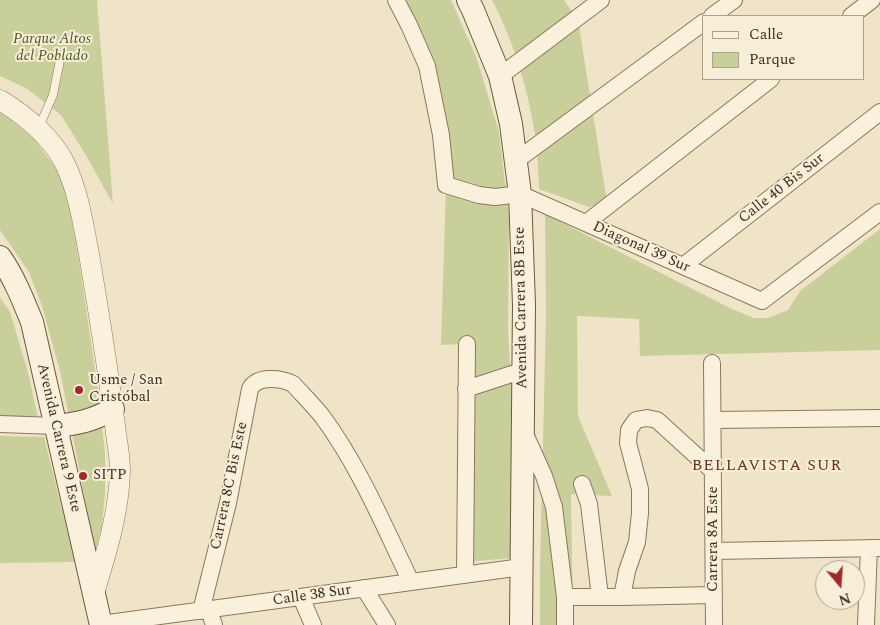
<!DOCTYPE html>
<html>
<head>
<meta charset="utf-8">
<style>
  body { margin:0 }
  #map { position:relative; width:880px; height:625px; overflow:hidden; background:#f0e4c8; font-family:Spectral,serif }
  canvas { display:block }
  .legend { position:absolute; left:702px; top:15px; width:162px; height:65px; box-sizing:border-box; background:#f7eed8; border:1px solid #ada18e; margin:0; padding:6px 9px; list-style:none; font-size:15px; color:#3d2e20 }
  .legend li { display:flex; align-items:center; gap:10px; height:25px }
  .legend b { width:25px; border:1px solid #ada18e }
  .north { position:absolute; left:815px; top:560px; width:50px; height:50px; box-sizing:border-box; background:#f7eed8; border:1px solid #ada18e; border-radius:50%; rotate:162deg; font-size:14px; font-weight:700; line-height:20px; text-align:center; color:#3d2e20 }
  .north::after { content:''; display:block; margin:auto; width:18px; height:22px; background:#9e2a2b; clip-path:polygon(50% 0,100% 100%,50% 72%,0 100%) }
</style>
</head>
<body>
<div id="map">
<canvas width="880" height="625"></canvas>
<ul class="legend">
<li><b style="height:6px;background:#faf1dc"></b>Calle</li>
<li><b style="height:14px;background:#c9cf9b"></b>Parque</li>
</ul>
<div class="north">N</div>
</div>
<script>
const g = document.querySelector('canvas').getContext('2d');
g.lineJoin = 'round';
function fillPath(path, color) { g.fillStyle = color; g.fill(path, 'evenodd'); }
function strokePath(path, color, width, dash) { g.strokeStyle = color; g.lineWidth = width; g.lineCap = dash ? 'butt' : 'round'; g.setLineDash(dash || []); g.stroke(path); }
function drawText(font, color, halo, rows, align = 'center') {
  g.font = font + ' Spectral,serif'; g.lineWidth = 4; g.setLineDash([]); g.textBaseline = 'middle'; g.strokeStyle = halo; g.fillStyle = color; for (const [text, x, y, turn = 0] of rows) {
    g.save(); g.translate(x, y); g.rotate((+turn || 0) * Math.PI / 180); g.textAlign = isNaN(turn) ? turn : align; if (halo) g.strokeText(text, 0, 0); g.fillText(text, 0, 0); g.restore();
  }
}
const green = new Path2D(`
  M0,0H97L113,204L87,157L61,115L26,88L0,76Z
  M396,0H451L477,59L499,132L509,217L508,329L514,432L513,558L465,562L466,344L441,345L446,185L435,102Z
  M492,0H564L578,20L607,202L589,207L539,189C538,171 538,153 535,135C528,89 514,42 492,0Z
  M0,110L34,139L60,174L70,209L80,267L99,397L105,453V493L102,525L95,551L60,371L42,306L29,272L0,230Z
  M545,214L732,309L754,318H768L788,310L800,291L880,229V350L640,356L639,319L577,316L578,416L612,496L571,494L573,625H540V566L546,315Z
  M0,297L10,312L28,372L38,418L0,417Z
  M0,436L44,437L75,562L0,563Z`);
const service = new Path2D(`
  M39,127L53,95L60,60`);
const minor = new Path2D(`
  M396,0L409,25L427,66L441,135L446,185L479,195L495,197L520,194L762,301L880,212
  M712,16L734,0
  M851,16L872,0
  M500,76L601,0
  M517,160L704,22
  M586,223L771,79
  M683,266L880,112
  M712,363L714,625
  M466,389L524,370
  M713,420L880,418
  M0,424L55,426
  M525,434L544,476L554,507L565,597V625
  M582,484L589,504L600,597
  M714,551L880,548
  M465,575L467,344
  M364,588L387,625
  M301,597L313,625
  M565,597H622L714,595
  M622,597L627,571L637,542L640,513V489L628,443L629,430L636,420L647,418L657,420L713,471
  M209,610L214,625
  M201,611L228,503L250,389C257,375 281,378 293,384C303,395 313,405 322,416C359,466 384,526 411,582
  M101,624L522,567
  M866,625L869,548`);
const tertiary = new Path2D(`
  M0,100C25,115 54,139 66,166C79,194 83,224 89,254C96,296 103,339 109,381C111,399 114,416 116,434C118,446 120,459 120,471C119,513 106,554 94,593`);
const secondary = new Path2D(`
  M468,0L473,10L500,76L511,124L520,194L524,305L521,625
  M0,257C14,277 23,300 32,322L101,625
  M55,426C78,424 94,420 113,409`);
const markers = [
  [79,390,5,"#9e2a2b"],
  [83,476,5,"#9e2a2b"]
];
const parkNames = [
  ["Parque Altos",52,40],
  ["del Poblado",52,57]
];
const streetNames = [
  ["Calle 40 Bis Sur",782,189,-38],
  ["Diagonal 39 Sur",641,248,24],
  ["Avenida Carrera 8B Este",522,308,-91],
  ["Avenida Carrera 9 Este",58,438,77],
  ["Carrera 8C Bis Este",230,486,-78],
  ["Carrera 8A Este",714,539,-90],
  ["Calle 38 Sur",312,596,-8]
];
const poiNames = [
  ["Usme / San",89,381],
  ["Cristóbal",89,398],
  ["SITP",93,476]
];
const neighbourhoodNames = [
  ["BELLAVISTA SUR",767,467]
];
fillPath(green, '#c9cf9b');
strokePath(service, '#8d765c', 9);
strokePath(minor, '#8d765c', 18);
strokePath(tertiary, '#8d765c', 21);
strokePath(secondary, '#6f573f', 24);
strokePath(service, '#faf1dc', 8);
strokePath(minor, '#faf1dc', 16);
strokePath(tertiary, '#faf1dc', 20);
strokePath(secondary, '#faf1dc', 22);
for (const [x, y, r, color] of markers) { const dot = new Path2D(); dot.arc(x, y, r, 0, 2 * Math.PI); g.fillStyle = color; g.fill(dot); strokePath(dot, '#f7eed8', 2); }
drawText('italic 15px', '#4d5a26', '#f7eed8', parkNames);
drawText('15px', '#3d2e20', '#f7eed8', streetNames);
drawText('15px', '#3d2e20', '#f7eed8', poiNames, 'left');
g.letterSpacing = '1px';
drawText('16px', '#6b2e1e', '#f7eed8', neighbourhoodNames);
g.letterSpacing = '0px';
</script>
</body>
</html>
